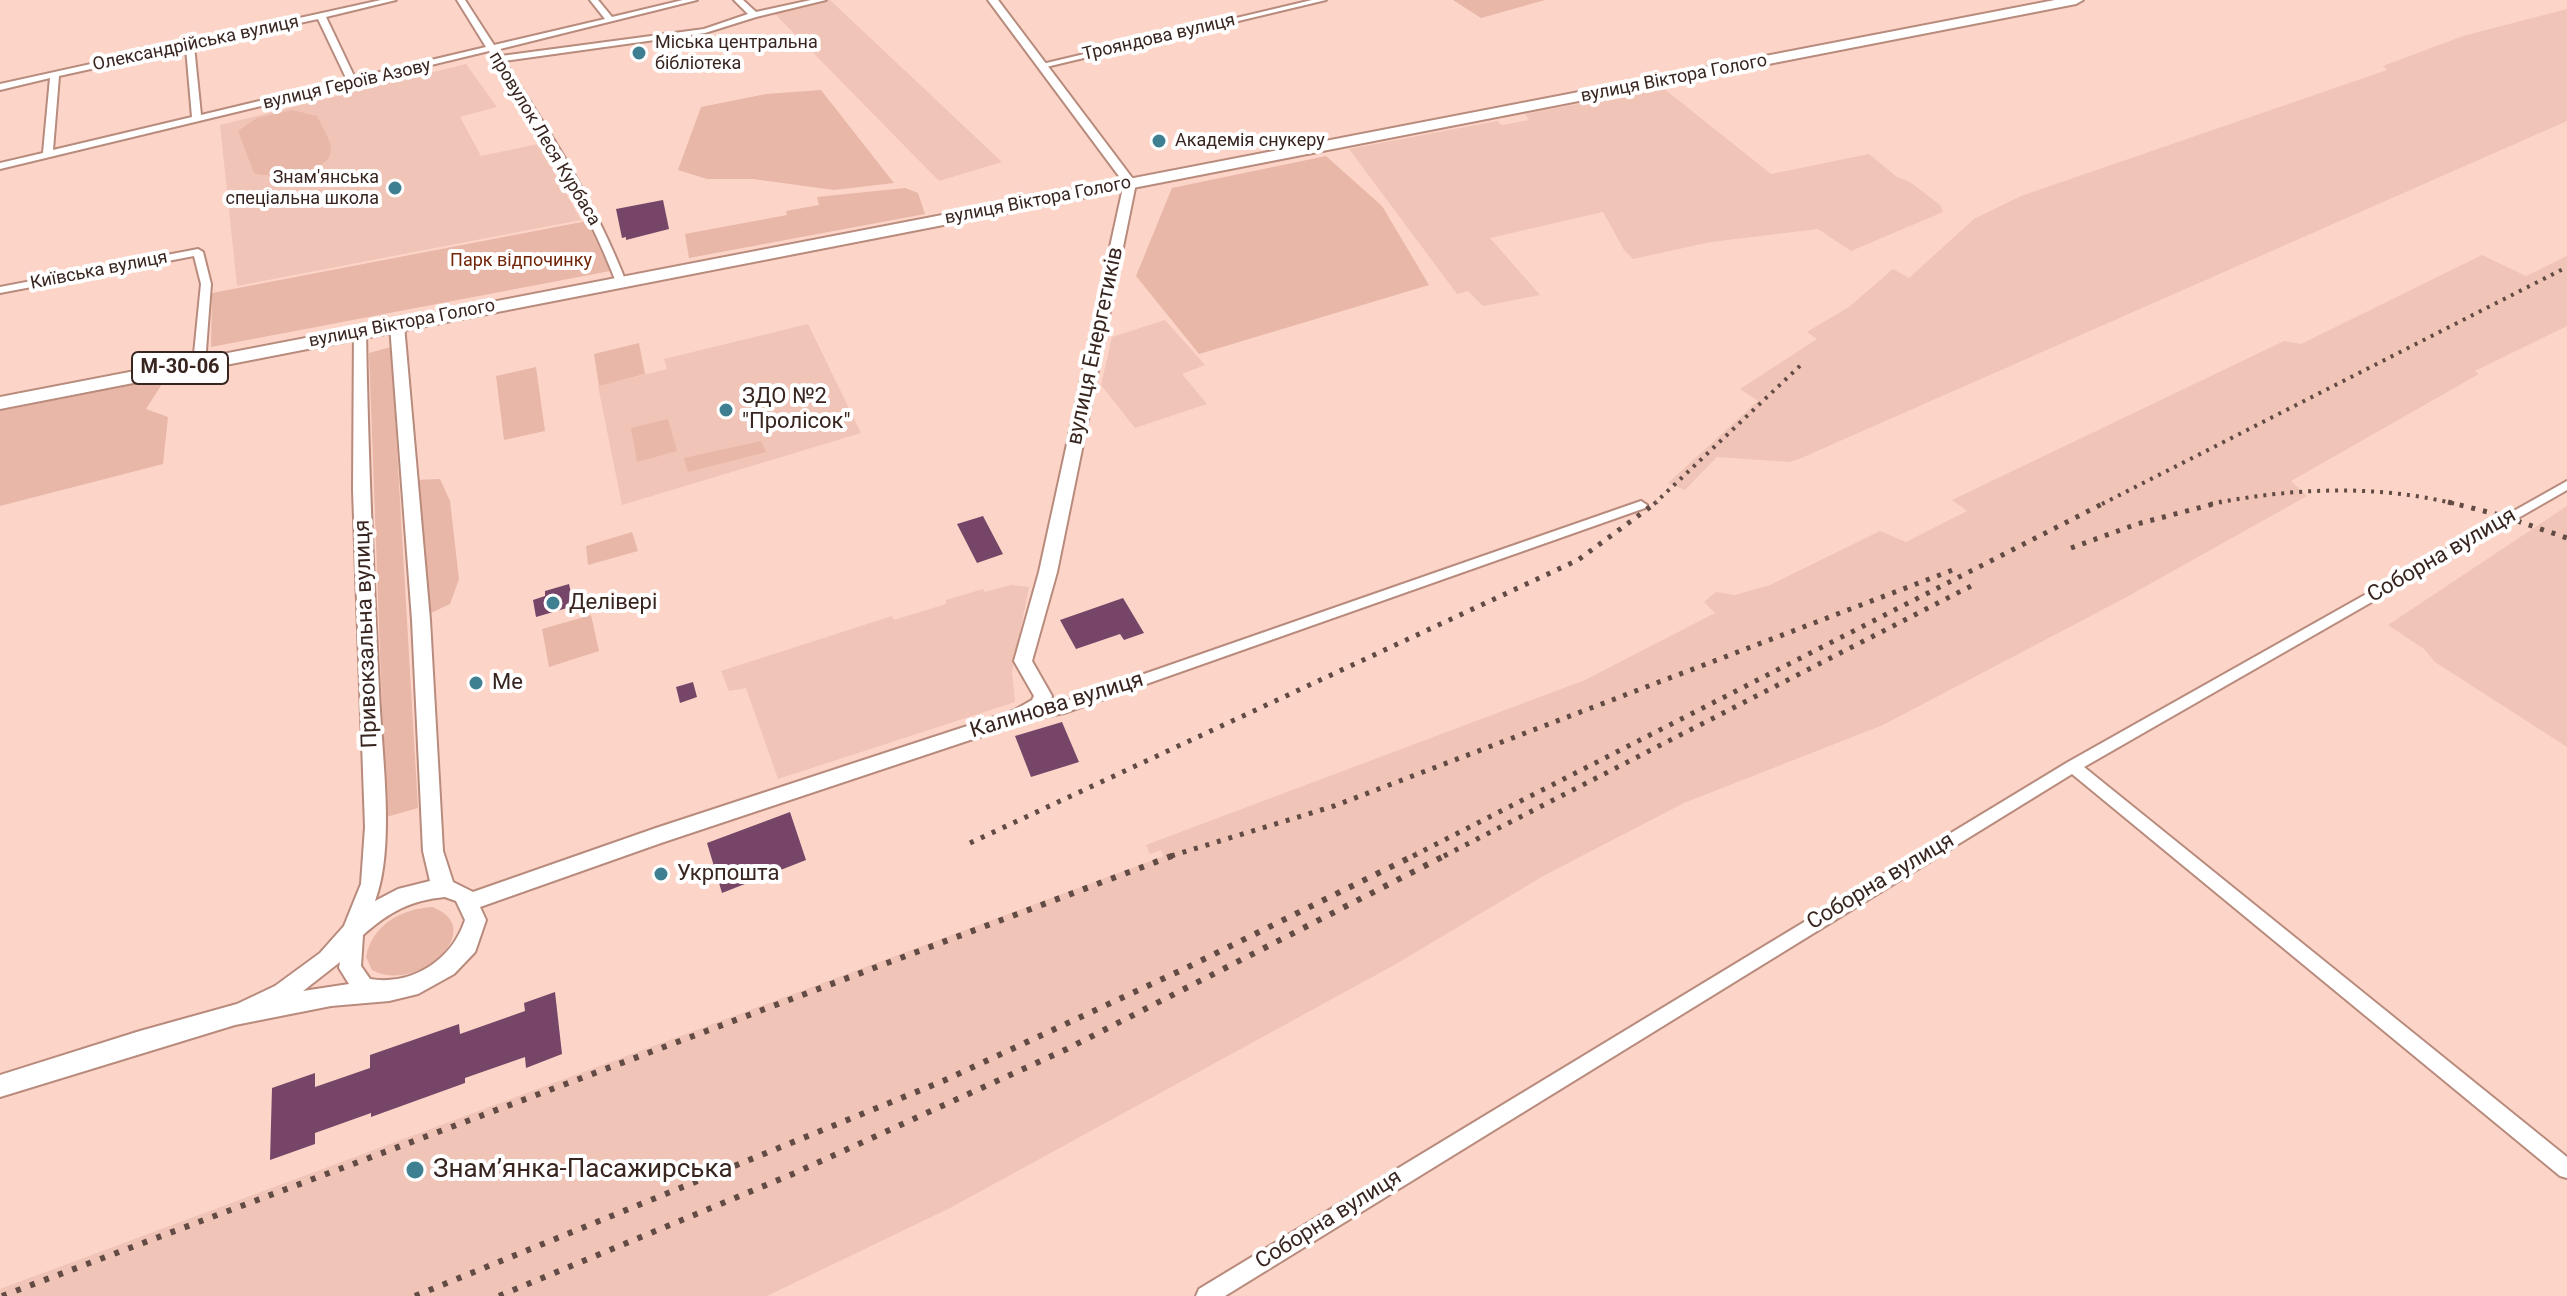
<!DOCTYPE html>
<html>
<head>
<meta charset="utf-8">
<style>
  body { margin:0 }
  canvas { display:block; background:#fcd5c8 }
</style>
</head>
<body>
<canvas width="2567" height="1296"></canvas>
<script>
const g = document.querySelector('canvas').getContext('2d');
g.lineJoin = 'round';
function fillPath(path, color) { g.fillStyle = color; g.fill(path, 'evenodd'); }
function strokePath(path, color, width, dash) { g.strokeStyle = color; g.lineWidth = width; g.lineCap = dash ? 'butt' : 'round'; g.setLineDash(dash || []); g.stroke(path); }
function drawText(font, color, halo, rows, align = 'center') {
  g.font = font + ' Roboto,sans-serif'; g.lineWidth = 8; g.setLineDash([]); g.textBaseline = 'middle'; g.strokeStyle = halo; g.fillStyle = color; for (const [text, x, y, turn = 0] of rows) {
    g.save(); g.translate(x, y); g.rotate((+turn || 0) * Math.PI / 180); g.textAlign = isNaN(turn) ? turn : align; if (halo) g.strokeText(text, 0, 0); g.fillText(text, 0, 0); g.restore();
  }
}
const built = new Path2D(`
  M830,0L985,146L1002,162L939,181L774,13Z
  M2567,9V121L1799,459L1789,462L1717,457L1685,490L1668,483L1758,401L1740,389L1817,339L1807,332L1849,307L1893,269L1909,278L1974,219L2021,196L2387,70L2383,66L2463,36Z
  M466,64L497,107L460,117L481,156L538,144L581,220L237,286L220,125Z
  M1663,88L1771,174L1869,154L1897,177L1910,182L1940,205L1943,212L1851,251L1818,229L1711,242L1633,259L1624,250L1603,212L1490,238L1540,295L1483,306L1468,291L1457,294L1349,149L1497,121L1502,125L1529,120L1525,114Z
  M2482,255L2526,276L2567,256V326L2475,371L2479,374L2291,481L2307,496L2123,599L1883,725L1684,803L1545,875L1396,964L950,1208L767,1296H0V1289L1164,856L1161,850L1150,854L1146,845L1585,680L1715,613L1704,602L1716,592L1735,595L1770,585L1880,531L1906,542L1967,511L1952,500L2284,341L2301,344Z
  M1165,320L1205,365L1182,374L1207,404L1135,428L1101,385L1112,337Z
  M808,324L861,433L622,505L598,386L667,369L664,359Z
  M2567,506V747L2435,662L2424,649L2388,625Z
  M1011,585L1029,587L1012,672L1015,702L778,779L746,688L729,691L721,671L892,616L894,620L946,604V600L983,589L985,592Z`);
const green = new Path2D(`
  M1453,0H1545L1481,18Z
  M821,90L894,183L834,190L753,179H707L678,170L701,107L766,94Z
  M292,110L317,116C321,125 333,143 331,152C326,175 270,179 254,173L238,131L257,118Z
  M1326,156L1382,206L1429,285L1199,354L1136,276L1172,188Z
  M905,188L918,193L925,214L689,258L685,234L787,215L786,211L819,205L817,197Z
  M587,221L610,271L211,347L212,293Z
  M639,343L645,374L599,386L594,354Z
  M391,347L418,808L386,817L369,353Z
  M536,367L545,431L504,440L496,376Z
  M147,382L162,384L146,409L168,417L163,464L0,506V411Z
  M668,419L677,451L637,462L631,428Z
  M761,441L766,452L688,472L684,458Z
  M440,479L450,501L459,579L450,604L431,613L415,480Z
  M632,532L638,551L588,565L586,546Z
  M591,615L599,651L549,667L542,629Z
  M432,907C490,928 417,995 372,970L366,957C372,925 401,909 432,907Z`);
const building = new Path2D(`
  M663,200L669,229L626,240V237L622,238L616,209Z
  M983,516L1003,554L977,563L957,524Z
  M569,584L574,606L536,617L533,600L545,596V591Z
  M1123,598L1144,633L1124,640L1120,634L1076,649L1060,620Z
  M693,682L697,697L680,703L676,687Z
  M1062,722L1079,762L1031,777L1015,736Z
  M790,812L806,860L722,893L707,843Z
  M555,992L562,1054L526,1068L525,1057L465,1078V1083L371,1117V1113L315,1133V1144L270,1160L272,1088L315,1073V1087L370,1068V1055L459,1024L460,1034L525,1011L524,1003Z`);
const minor = new Path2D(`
  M381,0H396L326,17L355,78L486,47L457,0H465L494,45L605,19L590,0H598L612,17L683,0H697L496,50L501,56L704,29L748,14L734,0H743L756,12L811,0H826L756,17L705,33L504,61C550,132 595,202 626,282L621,285L616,282C584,199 536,124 489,51L0,169V163L43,153L50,78L0,90V84ZM318,19L347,80L201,115L194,46ZM186,48L192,117L53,150L59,76Z
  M1312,0H1326L1042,68L1038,65Z
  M198,249L203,252L211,284L205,364L199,367L193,364L201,284L194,256L0,293V287Z
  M2567,481V490L2084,767L2567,1157V1178L2560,1176L2072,774L1225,1296H1196L1199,1289L2068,762Z
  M1641,501L1647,505L1645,508L1064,713L1024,721L1019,719L1017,715L1019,711L1058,704Z`);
const tertiary = new Path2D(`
  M988,0H998L1136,183L1057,572L1032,661L1052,696L1046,710L1027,721L661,843L480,907L486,920L475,952L454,974L418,994L389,1001L331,1006L235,1025L0,1097V1075L140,1031L237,1004L275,986L320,953L344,926L361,884L365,827L353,490L354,329H364L366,332C368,451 373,570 379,690C381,750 396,846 375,901L398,889L430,881L423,851L412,620L390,325L392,322L397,321L404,325L430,620L443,851L453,882L473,892L656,828L1013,711L1032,700L1034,696L1014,661L1039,572L1124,183ZM445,897L456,901L465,920C452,960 412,986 370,979L361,966L363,935C389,912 411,900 445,897ZM340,962L339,968L349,984L303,991Z`);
const primary = new Path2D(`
  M2055,0H2083L2076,4L0,409V397Z`);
const railFar2 = new Path2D(`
  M1654,504L1803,363
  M2102,504L2567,267
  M2210,504C2292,488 2374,484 2456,504`);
const railFar1 = new Path2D(`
  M2448,502L2500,515L2567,538
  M2071,548L2137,524L2221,502
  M970,843L1578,560L1657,502
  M1171,856L1334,806L1958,568
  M1413,856L2106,502
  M1444,856L1975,584`);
const rail = new Path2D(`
  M2,1296L1177,854
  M415,1296L943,1081L1186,968L1417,854
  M499,1296L795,1173L1067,1049L1448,854`);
const markers = [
  [639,53,8,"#3e8092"],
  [1159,141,8,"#3e8092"],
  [395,188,8,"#3e8092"],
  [726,410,8,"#3e8092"],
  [553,603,8,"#3e8092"],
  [476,683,8,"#3e8092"],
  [661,874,8,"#3e8092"],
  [415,1170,10,"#3e8092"]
];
const farStreetnames = [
  ["Трояндова вулиця",1159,38,-13],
  ["Олександрійська вулиця",196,44,-12],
  ["вулиця Віктора Голого",1674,79,-11],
  ["вулиця Героїв Азову",347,85,-13],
  ["провулок Леся Курбаса",544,139,59],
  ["вулиця Віктора Голого",1038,201,-11],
  ["Київська вулиця",99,271,-11],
  ["вулиця Віктора Голого",402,324,-11]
];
const farPoinames = [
  ["Міська центральна",655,43],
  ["бібліотека",655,64],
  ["Академія снукеру",1175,141],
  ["Знам'янська",379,178,"right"],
  ["спеціальна школа",379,199,"right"]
];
const farParknames = [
  ["Парк відпочинку",521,261]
];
const shields = [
  [180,368,96]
];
const shieldNames = [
  ["М-30-06",180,368]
];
const streetNames = [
  ["вулиця Енергетиків",1096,346,-78],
  ["Соборна вулиця",2442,556,-30],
  ["Привокзальна вулиця",367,634,-92],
  ["Калинова вулиця",1057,706,-17],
  ["Соборна вулиця",1881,882,-31],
  ["Соборна вулиця",1329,1220,-32]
];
const poiNames = [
  ["ЗДО №2",742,397],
  ["\"Пролісок\"",742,422],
  ["Делівері",569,603],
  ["Me",492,683],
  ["Укрпошта",677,874]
];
const nearPoinames = [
  ["Знам’янка-Пасажирська",433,1170]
];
fillPath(built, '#f0c4b6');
fillPath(green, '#e8b7a8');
fillPath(building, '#764568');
strokePath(minor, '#b88b7d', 4);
strokePath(tertiary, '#b88b7d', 4);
strokePath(primary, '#b88b7d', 4);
fillPath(minor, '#fff');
fillPath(tertiary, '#fff');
fillPath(primary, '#fff');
strokePath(railFar2, '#624b44', 4, [3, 6]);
strokePath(railFar1, '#624b44', 5, [4, 8]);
strokePath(rail, '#624b44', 6, [5, 10]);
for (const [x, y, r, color] of markers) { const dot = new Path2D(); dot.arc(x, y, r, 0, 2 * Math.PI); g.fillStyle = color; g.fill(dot); strokePath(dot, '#fff', 3); }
drawText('18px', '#382520', '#fff', farStreetnames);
drawText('18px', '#382520', '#fff', farPoinames, 'left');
drawText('18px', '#722509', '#fff', farParknames);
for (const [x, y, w] of shields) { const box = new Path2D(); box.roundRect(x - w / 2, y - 16, w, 32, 6); g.fillStyle = '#fff'; g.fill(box); strokePath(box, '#382520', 2); }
drawText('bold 20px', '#382520', null, shieldNames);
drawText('22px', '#382520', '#fff', streetNames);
drawText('22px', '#382520', '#fff', poiNames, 'left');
drawText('26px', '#382520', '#fff', nearPoinames, 'left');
</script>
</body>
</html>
